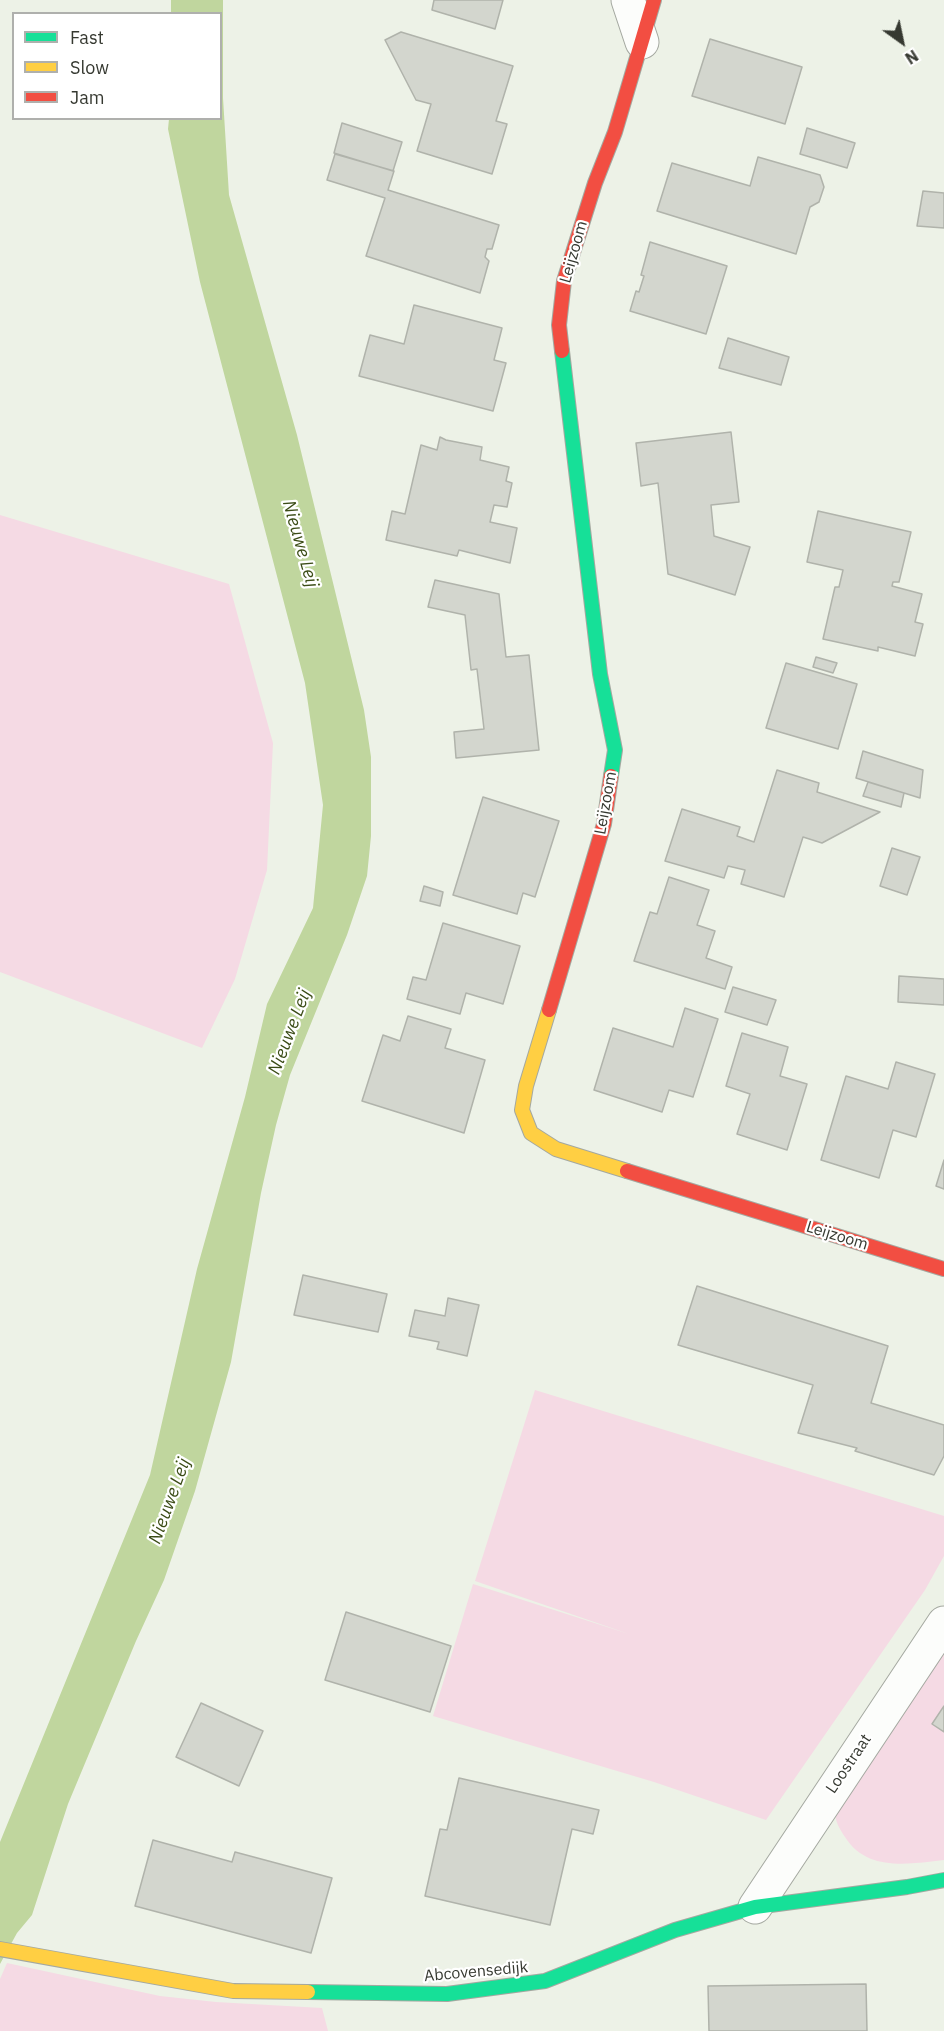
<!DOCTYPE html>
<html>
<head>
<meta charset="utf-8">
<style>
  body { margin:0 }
  #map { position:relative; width:944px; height:2031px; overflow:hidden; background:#edf2e7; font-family:"IBM Plex Sans",sans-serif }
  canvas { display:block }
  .legend { position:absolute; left:12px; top:12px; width:210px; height:108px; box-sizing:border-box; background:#fff; border:2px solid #afb0ad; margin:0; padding:8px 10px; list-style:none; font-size:18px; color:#363931 }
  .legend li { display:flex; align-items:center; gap:12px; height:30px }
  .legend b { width:30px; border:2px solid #afb0ad }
  .north { position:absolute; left:872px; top:12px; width:60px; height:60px; -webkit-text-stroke:4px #fff; paint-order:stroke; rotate:147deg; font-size:16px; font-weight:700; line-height:24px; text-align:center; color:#363931 }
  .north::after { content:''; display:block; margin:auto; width:21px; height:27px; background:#363931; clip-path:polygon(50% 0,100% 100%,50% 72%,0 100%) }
</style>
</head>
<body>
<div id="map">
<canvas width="944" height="2031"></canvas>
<ul class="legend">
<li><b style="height:8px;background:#16e098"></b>Fast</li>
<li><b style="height:8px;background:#ffcf43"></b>Slow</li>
<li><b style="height:8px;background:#f24e42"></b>Jam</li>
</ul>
<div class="north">N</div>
</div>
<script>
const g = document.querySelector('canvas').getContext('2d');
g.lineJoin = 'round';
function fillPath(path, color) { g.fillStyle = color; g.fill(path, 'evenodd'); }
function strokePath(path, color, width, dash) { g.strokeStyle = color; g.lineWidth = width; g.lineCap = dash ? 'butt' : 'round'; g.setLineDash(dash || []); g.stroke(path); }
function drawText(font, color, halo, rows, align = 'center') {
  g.font = font + ' "IBM Plex Sans",sans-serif'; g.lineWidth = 4.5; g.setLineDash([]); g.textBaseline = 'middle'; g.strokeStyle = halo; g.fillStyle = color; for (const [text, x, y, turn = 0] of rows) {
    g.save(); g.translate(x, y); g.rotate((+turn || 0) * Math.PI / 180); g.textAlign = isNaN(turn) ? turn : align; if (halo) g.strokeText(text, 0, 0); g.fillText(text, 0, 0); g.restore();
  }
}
const green = new Path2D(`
  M0,515L229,584L273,743L267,870L235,979L202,1048L0,972Z
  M535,1390L944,1516V1556L925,1590L766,1820L654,1782L433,1716L473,1584L629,1634L475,1581Z
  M944,1648V1860C909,1864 867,1872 845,1837C839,1828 835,1821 835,1811Z
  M7,1963L160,1996L216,2002L322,2008L328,2031H0V1979Z`);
const water = new Path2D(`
  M171,0H223V98L229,195L297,435L364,710L371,757V836L367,876L347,935L290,1075L276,1125L261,1193L231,1362L195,1491L164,1580L136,1641L68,1804L32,1915L17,1933L0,1964V1842L150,1475L197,1269L245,1097L267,1004L313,908L323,805L305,683L200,282L168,129L169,119L220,118V14L171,13Z`);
const building = new Path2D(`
  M434,0H503L495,29L432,10Z
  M401,32L513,66L496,121L507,124L492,174L417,151L431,104L416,100L385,40Z
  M710,39L802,67L785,124L692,96Z
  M342,123L402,142L393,171L334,153Z
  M807,128L855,143L847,168L800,154Z
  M335,154L394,171L388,190L499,225L492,249H487L485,257L489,261L480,293L366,256L385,198L327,180Z
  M758,157L820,175L824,187L819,202L810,207L796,254L657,211L672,163L750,186Z
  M923,191L944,193V228L917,226Z
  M650,242L727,266L706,334L630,311L636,291L639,292L644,276L641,275Z
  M414,305L502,328L494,360L506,363L493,411L359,376L370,335L404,344Z
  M728,338L789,357L781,385L719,368Z
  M731,432L739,502L711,505L714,536L750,547L735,595L668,574L658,483L641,486L636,443Z
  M440,437L446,440L482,447L480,460L509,467L506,481L512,483L507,507L494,505L490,522L517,528L510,563L459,550L457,556L386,540L392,511L405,514L421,445L437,450Z
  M818,511L911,532L899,582H893L892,586L922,594L915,622L923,624L915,656L878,647V651L823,639L835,587H839L843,570L807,562Z
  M435,580L499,594L506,657L529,655L539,750L456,758L454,732L484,729L477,669L471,670L465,615L428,607Z
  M816,657L837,663L833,673L813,667Z
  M786,663L857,684L838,749L766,728Z
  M863,751L923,770L920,798L856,778Z
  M777,770L819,783L817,792L880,812L822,843L803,837L784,897L741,884L745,870L728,866L724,878L665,861L682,809L740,827L737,836L754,842Z
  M868,782L904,793L901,807L863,796Z
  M483,797L559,821L535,897L523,893L517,914L453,895Z
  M892,848L920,857L907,895L880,886Z
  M669,877L709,890L697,925L715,931L706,958L732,967L725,989L634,961L650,912L657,914Z
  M424,886L443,892L440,906L420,901Z
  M443,923L520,946L503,1004L466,993L460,1014L407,999L413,977L426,980Z
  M899,976L944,979V1005L898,1002Z
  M733,987L776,1000L767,1025L725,1012Z
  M685,1008L718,1019L693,1097L669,1090L662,1112L594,1090L613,1028L673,1047Z
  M408,1016L451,1029L445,1048L485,1060L464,1133L362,1101L383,1035L400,1041Z
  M742,1033L788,1047L780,1076L807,1084L787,1150L737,1134L750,1094L726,1086Z
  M896,1062L935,1074L916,1137L893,1130L879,1178L821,1160L846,1076L888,1089Z
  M944,1160V1189L936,1186Z
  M303,1275L387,1294L378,1332L294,1315Z
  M697,1286L888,1346L871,1403L944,1425V1456L934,1475L855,1451L857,1448L798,1433L813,1385L678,1345Z
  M448,1298L479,1305L467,1356L437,1349L439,1342L409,1336L415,1310L445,1316Z
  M346,1612L451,1646L430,1712L325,1680Z
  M201,1703L263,1731L239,1786L176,1757Z
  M944,1706V1732L932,1724Z
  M459,1778L599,1810L593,1834L572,1829L550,1925L425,1896L440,1829L447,1830Z
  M153,1840L232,1862L235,1852L332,1878L311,1953L135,1906Z
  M866,1984L867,2031H709L708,1986Z`);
const street = new Path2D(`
  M628,0L642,42
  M755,1907L944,1623`);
const fast = new Path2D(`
  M562,351L600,674L615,750L611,776
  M308,1992L447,1994L545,1981L675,1930L755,1907L907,1887L944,1880`);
const slow = new Path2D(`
  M549,1010L526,1086L522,1110L531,1133L556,1149L627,1171
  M0,1949L233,1991L308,1992`);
const jam = new Path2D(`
  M562,351L559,325L564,281L595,183L615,132L654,0
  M549,1010L604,824L611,776
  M627,1171L944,1269`);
const streetNames = [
  ["Leijzoom",574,252,-74],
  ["Leijzoom",606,803,-80],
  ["Leijzoom",837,1236,17],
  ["Loostraat",849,1764,-56],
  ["Abcovensedijk",476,1972,-5]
];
const waterNames = [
  ["Nieuwe Leij",300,544,74],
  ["Nieuwe Leij",290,1032,-69],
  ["Nieuwe Leij",170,1501,-70]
];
fillPath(green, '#f5dae4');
fillPath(water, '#c0d69e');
fillPath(building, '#d3d6ce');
strokePath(building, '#b0b3ab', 1.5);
strokePath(street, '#a4a8a0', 35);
strokePath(fast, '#a4a8a0', 16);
strokePath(slow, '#a4a8a0', 16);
strokePath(jam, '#a4a8a0', 16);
strokePath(street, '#fcfdfb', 33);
strokePath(fast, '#16e098', 14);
strokePath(slow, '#ffcf43', 14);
strokePath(jam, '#f24e42', 14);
drawText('16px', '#363931', '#fff', streetNames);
drawText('italic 18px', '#3b4c16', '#fff', waterNames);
</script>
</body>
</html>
